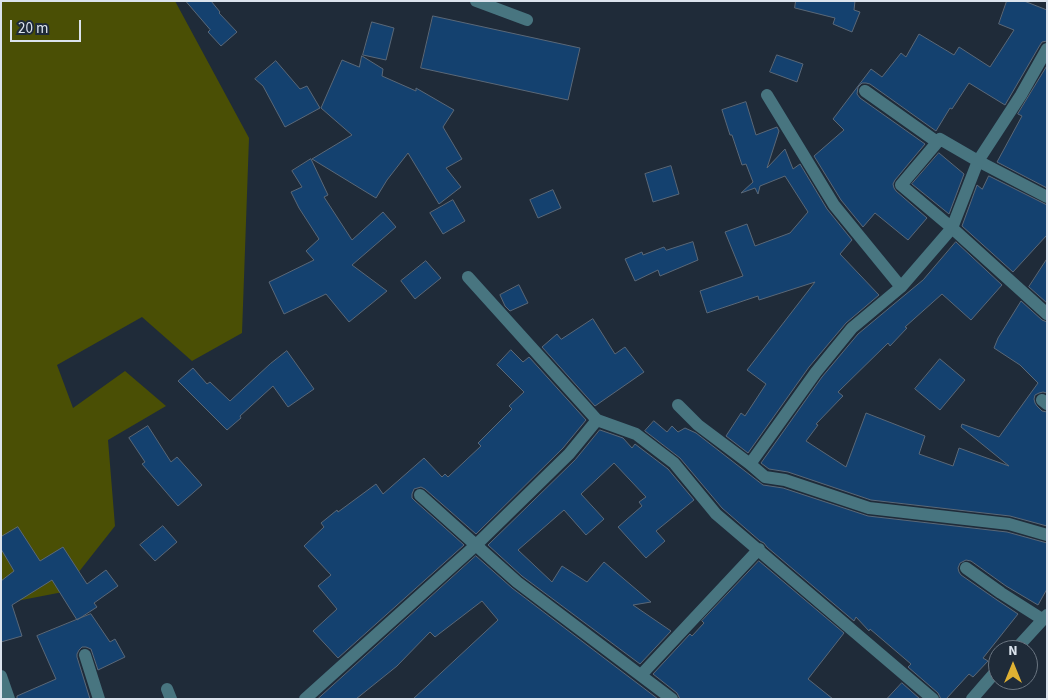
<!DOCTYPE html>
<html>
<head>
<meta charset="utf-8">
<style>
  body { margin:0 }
  #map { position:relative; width:1048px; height:700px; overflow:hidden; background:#1f2b39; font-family:"Source Sans 3",sans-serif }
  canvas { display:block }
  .frame { position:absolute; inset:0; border:2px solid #dbe3ed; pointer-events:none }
  .north { position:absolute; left:988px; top:640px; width:50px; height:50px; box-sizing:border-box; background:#1f2b39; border:1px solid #6a7581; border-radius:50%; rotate:0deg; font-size:14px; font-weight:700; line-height:20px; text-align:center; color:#dbe3ed }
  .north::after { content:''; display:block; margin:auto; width:18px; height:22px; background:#dfb133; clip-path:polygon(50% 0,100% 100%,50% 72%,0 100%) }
  .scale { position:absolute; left:10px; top:20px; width:71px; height:22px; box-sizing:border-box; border:2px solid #dbe3ed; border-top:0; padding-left:6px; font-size:15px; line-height:18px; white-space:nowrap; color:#dbe3ed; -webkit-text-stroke:4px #1f2b39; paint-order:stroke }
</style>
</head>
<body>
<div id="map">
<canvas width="1048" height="700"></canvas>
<div class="frame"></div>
<div class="north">N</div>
<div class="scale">20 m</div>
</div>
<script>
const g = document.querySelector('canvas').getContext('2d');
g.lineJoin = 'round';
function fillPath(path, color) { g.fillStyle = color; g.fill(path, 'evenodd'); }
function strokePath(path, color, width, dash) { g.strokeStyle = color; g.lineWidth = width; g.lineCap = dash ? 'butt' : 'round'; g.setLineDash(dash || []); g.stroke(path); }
const green = new Path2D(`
  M1,1H175L249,138L242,333L192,361L142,317L57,365L73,408L125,371L166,406L108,440L115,526L63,592L1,604Z`);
const building = new Path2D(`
  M186,1H211L220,12L219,13L237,32L221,46L208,32L210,30Z
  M796,1H855L854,10L860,12L852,32L833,24L835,18L795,8Z
  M1007,1H1024L1047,10V41L1042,42L1040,45L1005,105L969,83L952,109L950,108L936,131L870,84L866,83H862L858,87L857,94L860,98L925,144L895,180L893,184L894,188L896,191L927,218L908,240L875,213L863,227L841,200L814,156L844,130L833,119L871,69L882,77L901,53L906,57L919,34L954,55L959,47L990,67L1014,30L999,24Z
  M433,16L580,48L568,100L421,68Z
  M372,22L394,28L386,60L363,55Z
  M777,55L803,64L797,82L770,72Z
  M362,56L383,69L382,76L416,91V88L454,110L443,127L462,159L446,168L461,187L439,204L408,153L387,180L376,198L312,159L352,135L321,108L342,60L359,67Z
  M276,61L300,89L307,86L320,108L285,127L263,86L255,79Z
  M1047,66V188L997,162L1022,116L1018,114Z
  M746,102L756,135L777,127L779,131L767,168L785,149L793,169L800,164L827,209L852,240L840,254L879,295L846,323L809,367L748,453L726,436L741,413L745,416L766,384L747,370L815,282L759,300L758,296L707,313L700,291L743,276L725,232L747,224L755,246L790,233L808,212L785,176L760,186L758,194L755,188L741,193L753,182L746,164L742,165L732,135H730L722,110Z
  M939,153L964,174L949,214L912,184Z
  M311,159L328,195L324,197L352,240L383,212L396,227L352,265L387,291L349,322L326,294L284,314L269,282L314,260L306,251L319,239L299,208L291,192L302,187L292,171Z
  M671,166L679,194L653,202L645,174Z
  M989,176L1047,205V235L1013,272L962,226L977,185L982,189Z
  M553,190L561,208L538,218L530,200Z
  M453,200L465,221L443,234L430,213Z
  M693,242L698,260L660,276L658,270L635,281L625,259L642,252L643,255L664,247L666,250Z
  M956,242L1002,285L971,320L942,294L905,327L907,328L890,346L888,343L838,392L843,396L816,424L818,425L806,441L846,467L866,413L925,436L919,454L953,466L959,448L1009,466L961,427L962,424L999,437L1038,383L1020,365L994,348L998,338L1021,301L1042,320L1047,322V393L1043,392L1039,393L1035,395L1034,399L1035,403L1037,406L1042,411L1047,412V526L1010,516L871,500L788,472L769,469L761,463L822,377L858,334L923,280Z
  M1047,259V303L1029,287Z
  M426,261L441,278L415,299L401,281Z
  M519,285L528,303L510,311L505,306L500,295Z
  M593,319L615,354L625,347L644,372L595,406L542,347L557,334L561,339Z
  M511,350L523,362L529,357L586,420L563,448L476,534L425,489L421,487L414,489L412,494V498L415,501L464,545L338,658L313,631L337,609L318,586L331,575L304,546L324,527L321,523L337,510L338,512L376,484L383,494L424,458L442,477L445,474L448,477L481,446L478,443L512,409L509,406L524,392L497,365Z
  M287,351L314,389L288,407L273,386L240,416L241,418L227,430L178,381L193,368L207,384L210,382L230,401L270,364Z
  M940,359L965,380L940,410L915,389Z
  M654,421L667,432L672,426L678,432L685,428L696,433L763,485L783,488L868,516L1007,532L1047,543V589L1038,605L1006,586L971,561L966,560L960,563L958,568L959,572L961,575L997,600L1018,614L983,658L988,661L973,677L969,674L946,699H941L938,693L908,667L911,664L870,629L869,631L856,617L854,621L767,547L764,543L760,541L722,508L680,458L645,431Z
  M148,426L171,462L177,457L202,485L178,506L142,464L145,462L129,438Z
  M600,430L623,438L632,448L635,444L668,469L694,500L656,531L665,541L646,558L618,527L642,506L639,502L646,497L614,463L581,494L604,519L586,535L564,510L518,550L552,582L562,566L587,582L604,562L651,602L633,605L671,631L640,664L522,576L488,545L575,460Z
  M163,526L177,542L155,561L140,545Z
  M18,527L40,561L63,547L87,584L106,570L118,586L94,603L97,607L77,620L52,580L12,605L22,636L1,642V581L14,571L1,549V537Z
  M476,556L512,588L658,699H413L498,620L482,601L435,637L430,632L397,666L356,699H318Z
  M759,561L844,633L808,679L833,699H680L677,693L653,674L690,634L692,636L704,623L702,621Z
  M91,614L110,642L115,639L125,657L98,670L91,649L86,647H82L79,650L77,654V657L90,699H17V696L56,679L37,636Z
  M902,683L920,699H887Z`);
const minor = new Path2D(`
  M476,1L527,20
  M865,91L937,142
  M767,95L834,205L901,287
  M1047,197L978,161L940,139L901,185L952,228L1047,314
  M468,277L597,420
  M1042,400L1047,404
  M678,405L698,425L750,464L765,477L785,480L869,508L1009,524L1047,535
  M750,464L816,372L852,328L901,287L952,228L978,161L1021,95L1047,49
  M420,495L517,582L672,699
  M966,568L1001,593L1042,619
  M1015,650L1047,615
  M85,655L99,699
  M641,675L759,549
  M1,676L9,699
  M167,689L171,699
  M305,699L476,545L569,454L597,420L636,434L674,463L716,514L933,699
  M972,699L998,669`);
fillPath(green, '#4a4f05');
fillPath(building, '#14416f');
strokePath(building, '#5a6878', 1);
strokePath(minor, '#487580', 12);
</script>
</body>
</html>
